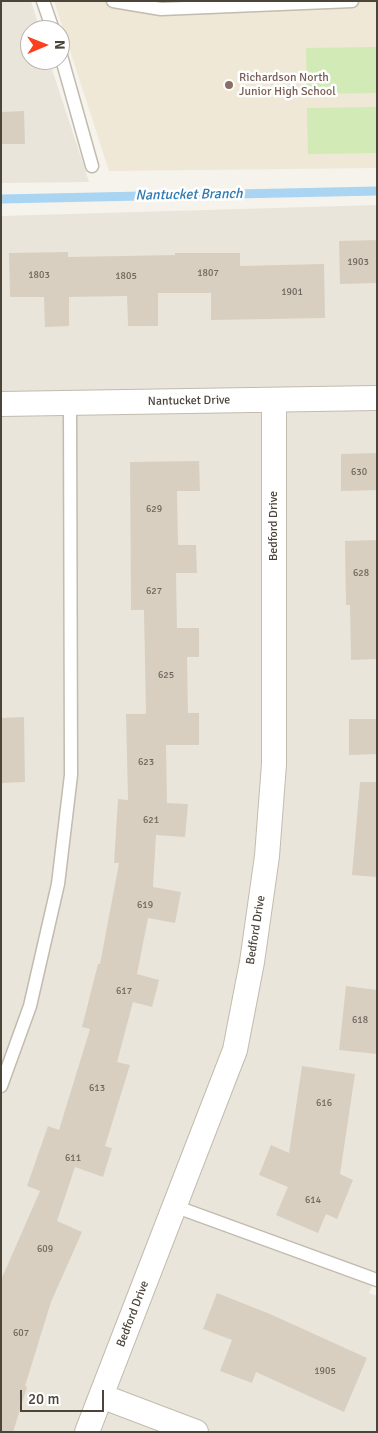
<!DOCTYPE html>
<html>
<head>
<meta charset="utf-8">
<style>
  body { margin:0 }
  #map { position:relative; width:378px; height:1433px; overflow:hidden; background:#f6f3ec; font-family:Signika,sans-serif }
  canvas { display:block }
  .frame { position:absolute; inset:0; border:2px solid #4b4439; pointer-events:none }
  .north { position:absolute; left:20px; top:20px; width:50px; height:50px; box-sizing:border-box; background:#fff; border:1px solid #b7b4b0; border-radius:50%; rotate:89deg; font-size:14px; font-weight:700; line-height:20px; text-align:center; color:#4b4439 }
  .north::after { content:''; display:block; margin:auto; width:18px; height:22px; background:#fc3f1d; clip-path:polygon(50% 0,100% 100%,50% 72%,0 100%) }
  .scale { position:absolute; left:20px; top:1390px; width:84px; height:22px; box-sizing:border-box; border:2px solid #4b4439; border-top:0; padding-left:6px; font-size:15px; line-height:18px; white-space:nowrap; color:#4b4439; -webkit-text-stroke:4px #fff; paint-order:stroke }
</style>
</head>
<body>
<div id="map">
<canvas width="378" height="1433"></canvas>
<div class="frame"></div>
<div class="north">N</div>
<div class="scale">20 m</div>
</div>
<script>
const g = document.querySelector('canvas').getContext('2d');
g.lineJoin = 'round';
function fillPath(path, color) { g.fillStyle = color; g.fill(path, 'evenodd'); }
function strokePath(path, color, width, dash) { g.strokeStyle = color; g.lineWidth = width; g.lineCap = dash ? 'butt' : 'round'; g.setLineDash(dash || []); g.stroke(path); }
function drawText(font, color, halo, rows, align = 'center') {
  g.font = font + ' Signika,sans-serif'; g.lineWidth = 5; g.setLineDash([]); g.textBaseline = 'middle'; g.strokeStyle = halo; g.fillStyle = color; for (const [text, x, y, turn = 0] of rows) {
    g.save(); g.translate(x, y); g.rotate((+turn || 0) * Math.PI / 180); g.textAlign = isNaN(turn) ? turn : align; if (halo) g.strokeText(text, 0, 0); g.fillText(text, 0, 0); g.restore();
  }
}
const residential = new Path2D(`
  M1,1H31L40,30H30V60H49L89,182L1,183Z
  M377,205V1275L369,1293L377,1296V1432H1V216Z`);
const education = new Path2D(`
  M54,1H377V168L109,171Z`);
const green = new Path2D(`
  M377,47V93L307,94L306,48Z
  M377,107V153L308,154L307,108Z`);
const stream = new Path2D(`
  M1,199L377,191`);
const building = new Path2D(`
  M24,111L25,144H1V112Z
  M377,240V283L340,284L339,241Z
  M68,252V257L175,255V253H240V266L324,264L325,318L211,320V293H158V326H128L127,296L69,297V326L45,327L44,297H10L9,253Z
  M377,453V490L341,491V454Z
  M199,461L200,491H177L178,545H196L197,573H176L177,628H199V657H187L188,713H199V745H166L167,803L188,804L185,837L156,835L153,887L181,892L175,923L148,918L137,974L159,980L152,1007L133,1002L117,1062L130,1065L105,1146L112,1148L103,1177L75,1167L57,1221L82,1232L51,1302L25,1386L27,1387L13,1432H1V1280L40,1191L27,1186L48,1126L59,1130L90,1029L82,1027L98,964H100L119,863H114L118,799L128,800L126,714H146L144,610H131L130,462Z
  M377,540V659L351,660L350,605H346L345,541Z
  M24,717L25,782L1,783V718Z
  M349,719H377V754L349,755Z
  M360,782H377V877L352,875Z
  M346,986L377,990V1054L339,1050Z
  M302,1066L355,1074L340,1174L353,1180L337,1219L326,1214L318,1233L276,1215L288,1187L259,1175L271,1145L289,1153Z
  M217,1293L270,1314L367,1358L344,1412L256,1372L252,1383L220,1371L232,1340L203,1329Z`);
const lane = new Path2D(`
  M43,1L53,30
  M113,1L161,9L352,1
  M60,52L92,166
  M1,1086L30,1006L58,884L71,775L70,403
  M174,1206L377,1280`);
const street = new Path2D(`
  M1,404L377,398
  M101,1396L196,1432
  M87,1432L235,1050L252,962L267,856L274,764V400`);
const markers = [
  [229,85,5,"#8d6e63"]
];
const numberNames = [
  ["1903",358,262],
  ["1807",208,273],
  ["1803",39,275],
  ["1805",126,276],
  ["1901",292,292],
  ["630",359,472],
  ["629",154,509],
  ["628",361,573],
  ["627",154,591],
  ["625",166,675],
  ["623",146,762],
  ["621",151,820],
  ["619",145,905],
  ["617",124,991],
  ["618",360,1020],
  ["613",97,1088],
  ["616",324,1103],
  ["611",73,1158],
  ["614",313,1200],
  ["609",45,1249],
  ["607",21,1333],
  ["1905",325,1371]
];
const educationNames = [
  ["Richardson North",239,78],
  ["Junior High School",239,92]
];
const streetNames = [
  ["Nantucket Drive",189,401,-1],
  ["Bedford Drive",274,526,-90],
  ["Bedford Drive",256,930,-81],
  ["Bedford Drive",133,1314,-69]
];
const waterNames = [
  ["Nantucket Branch",189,195,-1]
];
fillPath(residential, '#eae5da');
fillPath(education, '#efe8d6');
fillPath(green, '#d2eab5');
strokePath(stream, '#a9d4f2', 9);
fillPath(building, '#d8cfc1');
strokePath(lane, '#c2bbae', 15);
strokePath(street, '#c2bbae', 26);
strokePath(lane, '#fff', 12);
strokePath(street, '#fff', 24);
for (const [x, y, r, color] of markers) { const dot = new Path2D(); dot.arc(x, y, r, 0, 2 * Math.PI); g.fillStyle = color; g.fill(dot); strokePath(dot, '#fff', 2); }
drawText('10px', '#6e675b', null, numberNames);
drawText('12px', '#785e54', '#fff', educationNames, 'left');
drawText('12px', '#4b4439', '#fff', streetNames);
drawText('italic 14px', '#2e7ab2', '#fff', waterNames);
</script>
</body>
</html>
